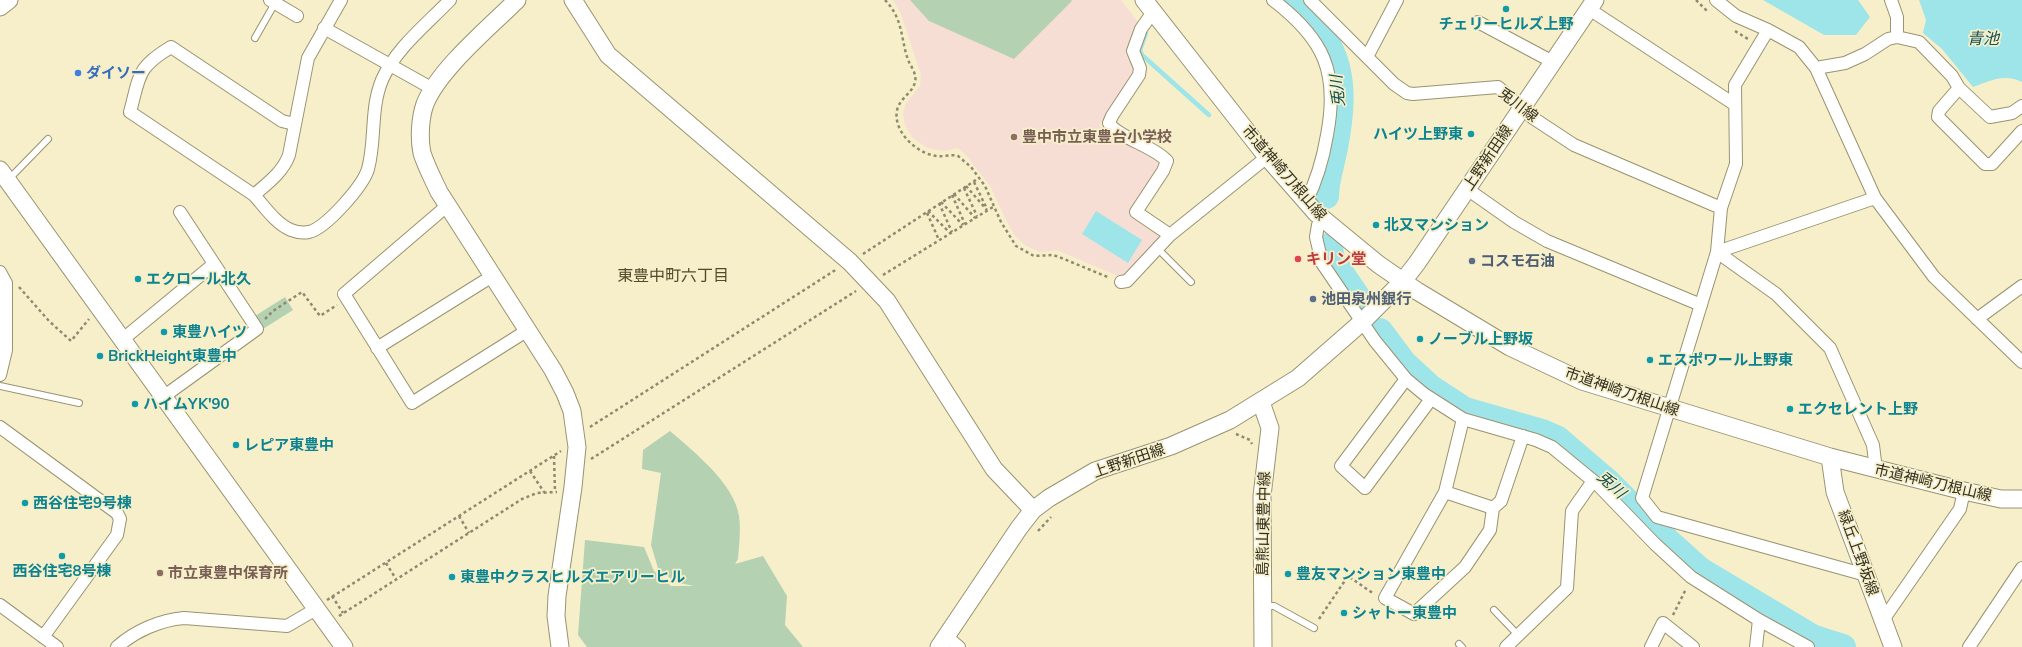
<!DOCTYPE html>
<html>
<head>
<meta charset="utf-8">
<style>
  body { margin:0 }
  canvas { display:block; background:#f6efca }
</style>
</head>
<body>
<canvas width="2022" height="647"></canvas>
<script>
const g = document.querySelector('canvas').getContext('2d');
g.lineJoin = 'round';
function fillPath(path, color) { g.fillStyle = color; g.fill(path, 'evenodd'); }
function strokePath(path, color, width, dash) { g.strokeStyle = color; g.lineWidth = width; g.lineCap = dash ? 'butt' : 'round'; g.setLineDash(dash || []); g.stroke(path); }
function drawText(font, color, halo, rows, align = 'center') {
  g.font = font + ' Mulish,"Noto Sans JP",sans-serif'; g.lineWidth = 3.5; g.setLineDash([]); g.textBaseline = 'middle'; g.strokeStyle = halo; g.fillStyle = color; for (const [text, x, y, turn = 0] of rows) {
    g.save(); g.translate(x, y); g.rotate((+turn || 0) * Math.PI / 180); g.textAlign = isNaN(turn) ? turn : align; if (halo) g.strokeText(text, 0, 0); g.fillText(text, 0, 0); g.restore();
  }
}
const education = new Path2D(`
  M893,0H1121L1138,22L1126,54L1135,70L1099,126L1159,162L1160,168L1130,214L1160,233V239L1127,275L1118,276L1057,250L1039,252L1025,245L1015,236L1005,218L990,186L966,155L958,148L945,151L927,148L913,138L905,126L903,113L906,103L920,86L921,75L901,14Z`);
const green = new Path2D(`
  M910,0H1071L1072,1L1014,59L929,21Z
  M285,297L293,310L263,329L255,316Z
  M670,431C694,452 734,483 739,516C741,530 739,545 738,559L735,564L763,556L787,596L785,625L803,647H587L578,635L585,540L644,547L654,571L671,586H694L675,582L658,568L651,545L661,473L642,469L643,450Z`);
const water = new Path2D(`
  M1763,0H1858L1870,17L1856,35H1824Z
  M1919,0H2022V82C2005,73 1989,81 1973,87L1942,49L1923,33L1926,20Z
  M1096,211L1142,240L1128,263L1082,234Z`);
const stream = new Path2D(`
  M1146,33L1140,50L1142,55L1209,115`);
const river = new Path2D(`
  M1290,0C1343,45 1347,83 1335,148C1332,164 1326,180 1326,196
  M1329,246L1333,261L1359,299
  M1380,331L1404,363L1430,387L1465,410L1542,432L1558,439L1607,481L1660,534L1700,570L1812,637L1843,647`);
const path = new Path2D(`
  M885,0C890,5 894,11 897,18C903,32 903,48 909,62C912,68 917,75 915,82C913,92 902,97 898,107C890,129 916,154 937,156C944,157 951,154 958,156L971,167L985,186L1001,222L1016,246L1034,256L1053,255L1059,257L1110,278
  M1696,0L1707,11
  M1735,31L1748,39
  M974,182L987,209
  M966,186L987,210
  M964,188L977,216
  M954,194L975,218
  M952,195L965,224
  M941,202L963,225
  M939,203L952,232
  M928,211L950,233
  M927,213L939,240
  M863,254L979,178
  M883,275L993,207
  M19,287L49,321L71,341L89,319
  M265,319L273,311L302,292L320,316L337,305
  M590,427L837,269
  M1236,434L1250,440L1252,444
  M554,456L555,492
  M591,459L856,291
  M530,471L544,492
  M459,516L469,533
  M1038,531L1051,517
  M386,563L396,579
  M332,596L343,613
  M327,600L561,451
  M1673,615L1686,589
  M339,616L522,499L537,493L557,492
  M1319,619L1348,576L1374,594`);
const lane = new Path2D(`
  M255,38L275,3
  M9,179L48,139
  M1158,249L1191,282
  M0,386L79,403
  M1265,606H1274L1314,628
  M1494,610L1518,635
  M1459,644L1462,647`);
const street = new Path2D(`
  M270,0L297,16
  M341,0L308,58L289,155C283,172 268,183 254,195C264,206 276,224 291,230C296,232 303,233 309,232C326,228 363,186 368,169C376,140 370,109 382,80C396,48 426,25 450,0
  M1273,0C1324,39 1339,72 1327,135C1323,159 1317,180 1306,202
  M1310,0L1394,84L1407,93L1413,94L1498,87L1533,118L1574,145L1721,208
  M1716,0L1736,16L1768,30L1799,47L1816,68L1875,198L1934,277L2022,362
  M1891,0L1897,17V37
  M1589,9L1734,104
  M1478,22L1553,62
  M324,28L433,89
  M1768,30L1735,85L1736,164L1721,208L1717,252L1642,498L1657,517L1866,575
  M1367,57L1397,0
  M1816,68L1845,63L1865,54L1888,39L1897,37L1919,42L1952,76L1959,88L1990,117L2012,113L2022,106
  M1959,88L1939,111L1938,117L1985,164H1992L2022,131
  M1467,189L1514,222L1547,241L1701,305
  M254,195L130,112C140,76 136,68 171,47L282,121L294,124
  M1875,198L1717,252L1776,294L1830,348L1873,445L1876,470
  M448,205L344,294L412,403L528,330
  M1323,219L1318,225L1316,237L1322,263L1375,341L1406,379L1424,394L1463,419L1536,440L1552,447L1597,484L1655,544L1691,577L1759,620L1808,647
  M1170,235L1267,157
  M0,272L6,283V350L0,375
  M1121,282L1127,281L1170,235L1136,212L1163,171L1167,161C1154,146 1116,137 1109,123L1112,116L1139,75L1140,68L1133,51L1141,29L1153,12
  M1977,319L2022,286
  M122,340L214,264
  M377,348L494,275
  M1406,379L1341,466L1365,488L1431,399
  M163,397L257,329L180,212
  M1463,419L1445,492L1385,598L1414,614L1465,567L1490,530L1493,508L1501,501L1523,436
  M0,427L117,513L120,519L117,535L43,637
  M1445,492L1493,508
  M0,605L57,647
  M1883,620L1960,509L1964,491
  M946,636L959,647
  M117,647C135,631 160,620 184,618L287,626L316,609
  M1506,647L1567,588L1572,511L1593,481
  M1651,647L1663,623L1693,647
  M1756,647L1759,620
  M1969,647L2022,568`);
const secondary = new Path2D(`
  M517,0C490,27 439,69 425,104C420,118 419,139 422,153C426,166 433,179 439,192L553,370L565,393L572,411L577,447L573,487L557,596L556,616L560,647
  M573,0L608,55L850,262L887,301L994,469L1033,510
  M1144,0L1267,157L1316,213L1378,264L1417,291L1510,347L1582,381L1830,457L1964,491L2001,499H2022
  M0,7L9,0
  M0,170L344,647
  M1261,402L1270,428L1262,496L1263,647
  M1830,457L1835,492L1893,647
  M939,647L1019,528L1033,510L1049,498L1095,471L1171,446L1230,420L1298,378L1362,322L1403,281L1417,263L1595,0`);
const markers = [
  [1506,9,4,"#0f9aa8"],
  [78,73,4,"#3f7fe0"],
  [1471,134,4,"#0f9aa8"],
  [1014,137,4,"#8d6e63"],
  [1376,225,4,"#0f9aa8"],
  [1298,259,4,"#e0444e"],
  [1472,261,4,"#5c6f8a"],
  [138,279,4,"#0f9aa8"],
  [1313,299,4,"#5c6f8a"],
  [164,332,4,"#0f9aa8"],
  [1420,339,4,"#0f9aa8"],
  [100,356,4,"#0f9aa8"],
  [1650,360,4,"#0f9aa8"],
  [135,404,4,"#0f9aa8"],
  [1790,409,4,"#0f9aa8"],
  [236,445,4,"#0f9aa8"],
  [25,503,4,"#0f9aa8"],
  [62,556,4,"#0f9aa8"],
  [160,573,4,"#8d6e63"],
  [1288,574,4,"#0f9aa8"],
  [452,577,4,"#0f9aa8"],
  [1344,613,4,"#0f9aa8"]
];
const cultureNames = [
  ["チェリーヒルズ上野",1506,24,"center"],
  ["ハイツ上野東",1463,134,"right"],
  ["北又マンション",1384,225],
  ["エクロール北久",146,279],
  ["東豊ハイツ",172,332],
  ["ノーブル上野坂",1428,339],
  ["BrickHeight東豊中",108,356],
  ["エスポワール上野東",1658,360],
  ["ハイムYK'90",143,404],
  ["エクセレント上野",1798,409],
  ["レピア東豊中",244,445],
  ["西谷住宅9号棟",33,503],
  ["西谷住宅8号棟",62,571,"center"],
  ["豊友マンション東豊中",1296,574],
  ["東豊中クラスヒルズエアリーヒル",460,577],
  ["シャトー東豊中",1352,613]
];
const shopNames = [
  ["ダイソー",86,73]
];
const streetNames = [
  ["兎川線",1518,105,38],
  ["上野新田線",1488,158,-56],
  ["市道神崎刀根山線",1284,173,49],
  ["市道神崎刀根山線",1622,392,19],
  ["上野新田線",1129,461,-19],
  ["市道神崎刀根山線",1933,483,13],
  ["島熊山東豊中線",1264,524,-89],
  ["緑丘上野坂線",1858,553,70]
];
const educationNames = [
  ["豊中市立東豊台小学校",1022,137],
  ["市立東豊中保育所",168,573]
];
const healthNames = [
  ["キリン堂",1306,259]
];
const serviceNames = [
  ["コスモ石油",1480,261],
  ["池田泉州銀行",1321,299]
];
const waterNames = [
  ["青池",1983,39],
  ["兎川",1338,91,-95],
  ["兎川",1611,485,42]
];
const neighbourhoodNames = [
  ["東豊中町六丁目",673,276]
];
fillPath(education, '#f7ded5');
fillPath(green, '#b4d1b2');
fillPath(water, '#9ee5e9');
strokePath(stream, '#9ee5e9', 4.5);
strokePath(river, '#9ee5e9', 26);
strokePath(lane, '#999370', 8);
strokePath(street, '#999370', 14);
strokePath(secondary, '#999370', 19);
strokePath(path, '#8e8970', 2.5, [3, 3]);
strokePath(lane, '#fff', 6);
strokePath(street, '#fff', 12);
strokePath(secondary, '#fff', 17);
for (const [x, y, r, color] of markers) { const dot = new Path2D(); dot.arc(x, y, r, 0, 2 * Math.PI); g.fillStyle = color; g.fill(dot); strokePath(dot, '#f6efca', 1.5); }
drawText('bold 15px', '#0d838f', '#f6efca', cultureNames, 'left');
drawText('bold 15px', '#366cbe', '#f6efca', shopNames, 'left');
drawText('15px', '#333022', '#f6efca', streetNames);
drawText('bold 15px', '#785e54', '#f6efca', educationNames, 'left');
drawText('bold 15px', '#be3a42', '#f6efca', healthNames, 'left');
drawText('bold 15px', '#4e5e75', '#f6efca', serviceNames, 'left');
drawText('italic 16px', '#115054', '#f6efca', waterNames);
drawText('16px', '#524b2b', '#f6efca', neighbourhoodNames);
</script>
</body>
</html>
